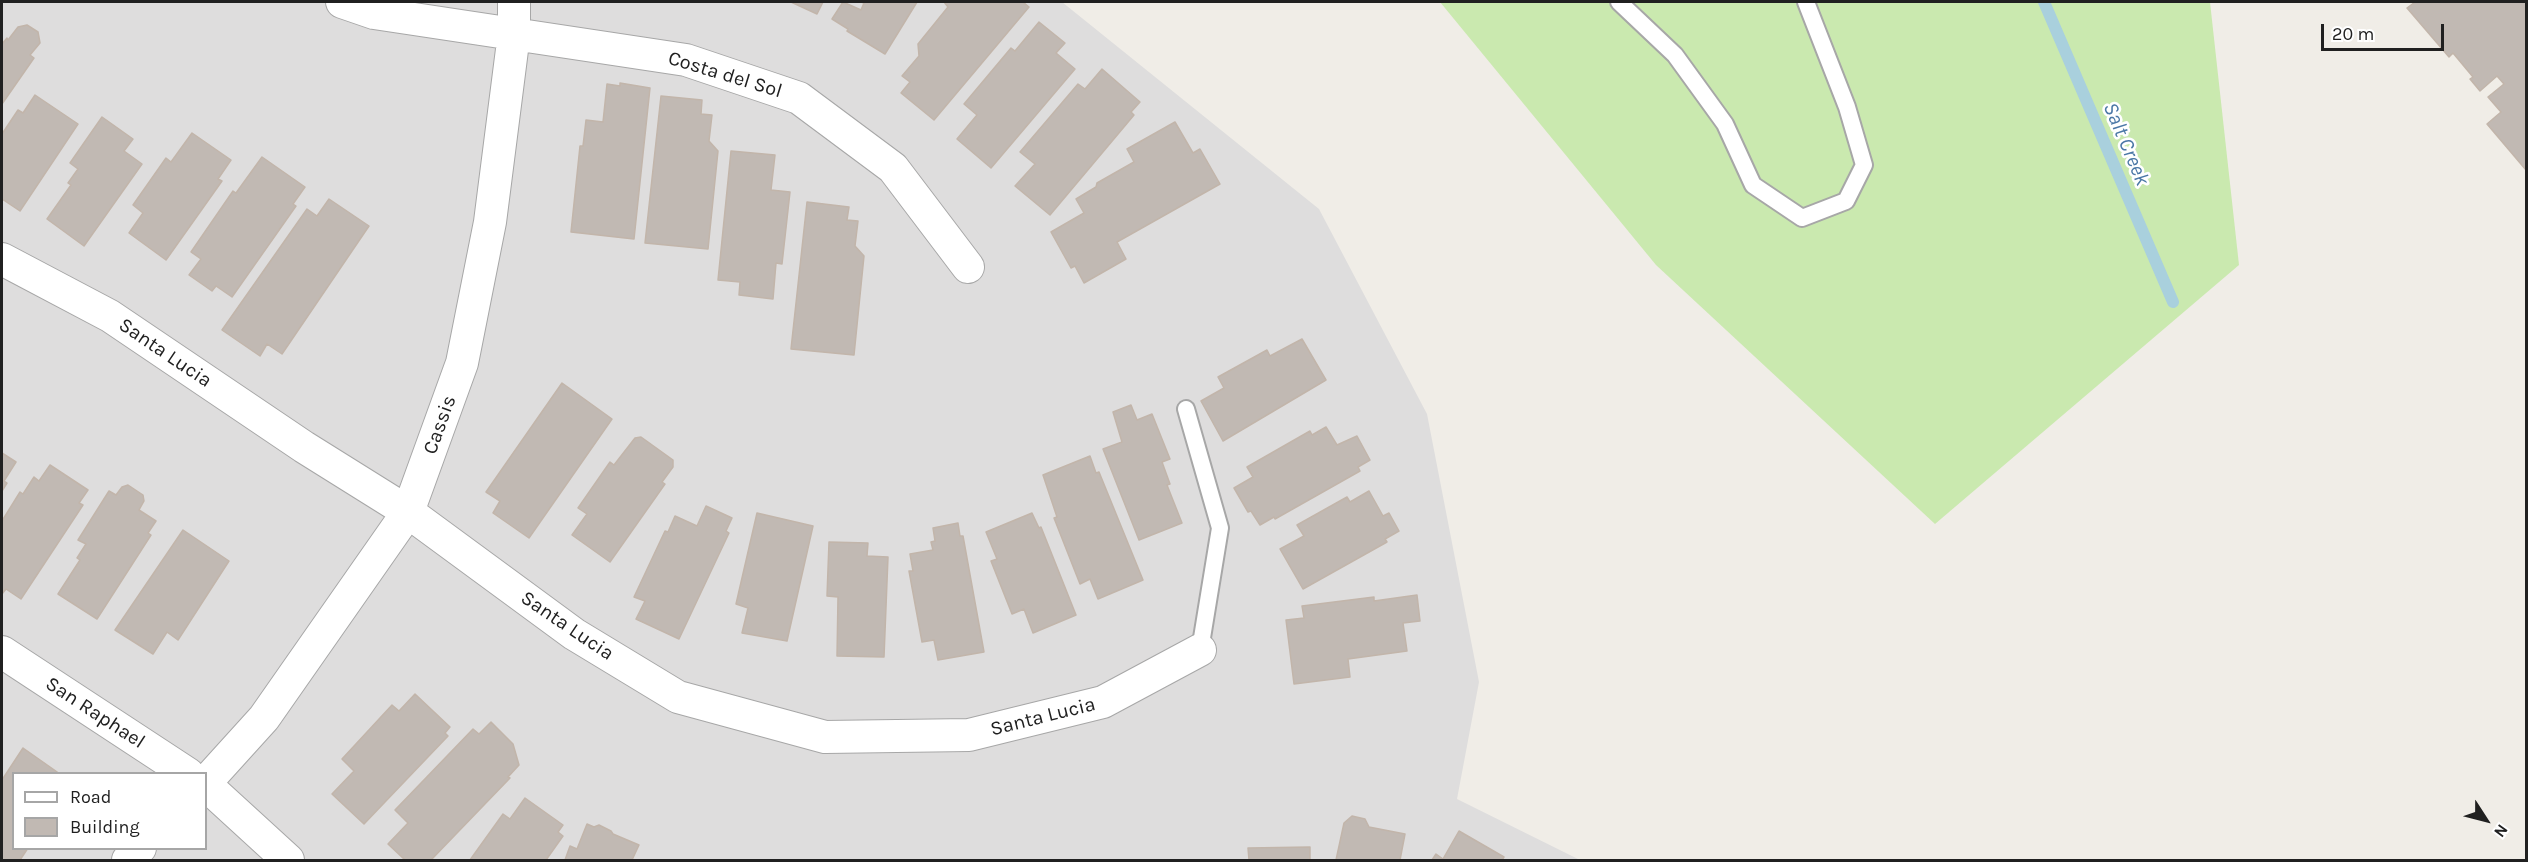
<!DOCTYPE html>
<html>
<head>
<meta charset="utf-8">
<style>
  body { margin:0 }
  #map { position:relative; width:2528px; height:862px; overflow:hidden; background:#f0ede7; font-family:Karla,sans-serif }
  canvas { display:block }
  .frame { position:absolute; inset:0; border:3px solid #202020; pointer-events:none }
  .legend { position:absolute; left:12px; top:772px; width:195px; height:78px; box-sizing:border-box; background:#fff; border:2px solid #a6a6a6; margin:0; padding:8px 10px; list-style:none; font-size:18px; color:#202020 }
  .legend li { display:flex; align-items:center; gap:12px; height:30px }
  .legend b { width:30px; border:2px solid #a6a6a6 }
  .north { position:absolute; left:2456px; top:790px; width:60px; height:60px; -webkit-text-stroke:4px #fff; paint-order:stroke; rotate:126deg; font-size:16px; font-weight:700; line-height:24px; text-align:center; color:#202020 }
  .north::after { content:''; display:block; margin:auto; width:21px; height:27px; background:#202020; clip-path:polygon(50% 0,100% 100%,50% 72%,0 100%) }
  .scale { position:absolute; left:2321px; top:24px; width:123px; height:27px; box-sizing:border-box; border:3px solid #202020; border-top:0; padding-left:8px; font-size:18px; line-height:21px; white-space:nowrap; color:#202020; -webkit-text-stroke:4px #fff; paint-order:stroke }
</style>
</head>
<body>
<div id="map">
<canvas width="2528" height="862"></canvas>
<div class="frame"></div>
<ul class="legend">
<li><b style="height:8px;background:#fff"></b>Road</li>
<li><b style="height:16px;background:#c1b9b3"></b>Building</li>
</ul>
<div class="north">N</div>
<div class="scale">20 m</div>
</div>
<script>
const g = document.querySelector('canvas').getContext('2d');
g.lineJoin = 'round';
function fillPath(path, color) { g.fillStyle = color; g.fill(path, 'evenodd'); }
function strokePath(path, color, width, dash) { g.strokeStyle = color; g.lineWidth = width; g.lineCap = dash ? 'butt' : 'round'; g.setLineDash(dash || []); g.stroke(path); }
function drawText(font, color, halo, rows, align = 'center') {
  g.font = font + ' Karla,sans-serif'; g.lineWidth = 5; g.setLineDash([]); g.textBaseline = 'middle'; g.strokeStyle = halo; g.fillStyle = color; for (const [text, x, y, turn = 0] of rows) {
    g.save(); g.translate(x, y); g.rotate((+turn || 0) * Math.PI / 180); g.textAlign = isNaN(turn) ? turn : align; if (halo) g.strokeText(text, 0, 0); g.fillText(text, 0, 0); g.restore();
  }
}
const residential = new Path2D(`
  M2,2H1062L1319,209L1427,414L1479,682L1457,799L1580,860H2ZM14,774H206V848H14Z`);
const grass = new Path2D(`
  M1440,2H2210L2239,265L1935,524L1656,265Z`);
const stream = new Path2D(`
  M2044,2L2173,302`);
const building = new Path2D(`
  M791,2H823L817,14Z
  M843,2L861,10L864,3L861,2H917L885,54L847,31L848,29L832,19Z
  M944,2H1023L1029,7L934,120L901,93L910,82L902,76L919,56L918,44L948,7Z
  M2415,2H2526V170L2487,124L2501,112L2488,97L2504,84L2497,76L2480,91L2470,79L2473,77L2453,53L2449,57L2407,8Z
  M1039,22L1065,43L1056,53L1075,69L991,168L957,139L977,115L964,104L1011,48L1015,51Z
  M27,25L38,32L40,43L30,55L34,58L2,104V44L7,38L8,40L18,27Z
  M1102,69L1140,102L1131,112L1134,115L1050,215L1015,186L1035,164L1020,152L1078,84L1085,89Z
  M620,83L650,88L634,239L571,232L580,146H583L586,120L603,122L607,84L620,86Z
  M35,95L78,124L20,211L2,199V134L18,110L23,113Z
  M661,96L702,100L701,114L712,115L709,141L718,151L708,249L645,243Z
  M102,117L133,139L124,151L142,164L84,246L47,219L71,185L68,183L78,169L70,163Z
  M1175,122L1193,153L1200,149L1220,184L1117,242L1126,259L1084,283L1075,266L1071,268L1051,232L1084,213L1076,199L1096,187L1097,183L1134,162L1127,149Z
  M192,133L231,160L218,179L222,181L166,260L129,233L143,213L133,205L166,158L171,162Z
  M731,151L775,155L771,190L790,192L782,264L776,263L773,299L739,295L740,282L718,280Z
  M262,157L305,187L293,204L296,206L232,297L216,286L212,291L189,275L201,259L191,252L233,191L236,193Z
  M329,199L369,226L282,354L267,344L260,356L222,330L307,209L317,216Z
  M807,202L849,207L847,220L858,221L855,246L864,256L854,355L791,349Z
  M1302,339L1326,380L1223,441L1201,401L1224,388L1218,377L1267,350L1270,356Z
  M562,383L612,419L529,538L493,513L500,501L486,492Z
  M1131,405L1137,420L1152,414L1170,459L1162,462L1170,484L1167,485L1182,523L1139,540L1103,449L1122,442L1113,412Z
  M1326,427L1337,445L1357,436L1370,460L1358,467L1360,471L1275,519L1274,517L1260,525L1251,511L1248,512L1234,488L1253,477L1247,467L1310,431L1312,435Z
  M641,437L673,460V467L662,482L665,484L610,562L572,535L587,514L578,508L610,462L614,465L635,438Z
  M2,453L16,462L4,481L7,483L2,491Z
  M1090,456L1096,473L1099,472L1143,580L1098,599L1090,579L1080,584L1054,518L1057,517L1043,475Z
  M50,465L88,490L79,503L83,505L21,599L6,589L2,594V521L20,492L23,494L34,477L39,481Z
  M128,485L143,495L144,501L139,510L156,521L148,533L151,535L97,619L58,594L80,560L77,558L86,544L78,540L109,491L116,495L122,487Z
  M1369,491L1383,516L1389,513L1399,531L1385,539L1387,542L1303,589L1280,549L1304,536L1297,525L1347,497L1350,502Z
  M706,506L732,518L726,531L729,533L679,639L636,619L645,601L634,597L665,531L668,532L675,516L697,526Z
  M757,513L813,526L787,641L742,633L748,608L736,604Z
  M1032,513L1039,528L1041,527L1076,615L1033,633L1024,609L1012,614L991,561L997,559L986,532Z
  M958,523L960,536H963L984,652L938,660L934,640L922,642L909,571H913L910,554L933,550L931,542L935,541L933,528Z
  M183,530L229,561L178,640L167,632L153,654L115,630Z
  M829,542L868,543L867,556L888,557L884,657L837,656L838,597L827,596Z
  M1417,595L1420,621L1403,623L1407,651L1348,659L1350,677L1294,684L1286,620L1304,618L1302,606L1374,597V601Z
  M415,694L450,727L445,733L448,736L364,824L332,794L354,771L342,759L392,705L399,711Z
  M491,722L513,744L519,765L508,777L510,778L431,860H405L388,844L408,823L395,810L473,729L479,734Z
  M23,748L60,774H14V848H28L20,860H2V780Z
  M525,798L563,825L558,832L563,836L546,860H470L503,814L510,819Z
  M1352,816L1365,819L1369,827L1405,834L1400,860H1336L1344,823Z
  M587,824L594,827L599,825L611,831L613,834L639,845L632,860H565L570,846L577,849Z
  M1459,831L1504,857L1502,860H1432L1436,854L1443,859Z
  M1310,847V860H1249L1248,848Z`);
const service = new Path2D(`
  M1619,2L1675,55L1725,124L1753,185L1802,218L1846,201L1864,165L1847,107L1806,2
  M1186,409L1220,528L1200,650`);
const minor = new Path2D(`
  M342,2L374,13L686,60L799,98L893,168L968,267
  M2,259L110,316L304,447L408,512L574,634L678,697L825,737L969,735L1103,702L1200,650
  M2,652L188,774
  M206,782L264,718L408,512L462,363L490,222L514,34V2
  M206,785L288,860
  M128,860L140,848`);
const streetNames = [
  ["Costa del Sol",725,75,17],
  ["Santa Lucia",165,353,34],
  ["Cassis",440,425,-70],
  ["Santa Lucia",567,626,34],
  ["San Raphael",95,713,33],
  ["Santa Lucia",1043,717,-14]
];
const waterNames = [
  ["Salt Creek",2126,144,67]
];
fillPath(residential, '#dedddd');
fillPath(grass, '#cae9af');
strokePath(stream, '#a9d0dd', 12);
fillPath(building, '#c1b9b3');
strokePath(building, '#c2b5aa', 1.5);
strokePath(service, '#a7a7a7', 20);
strokePath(minor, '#a7a7a7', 34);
strokePath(service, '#fff', 16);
strokePath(minor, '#fff', 32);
drawText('20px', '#202020', '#fff', streetNames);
drawText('italic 21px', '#4b78a6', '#fff', waterNames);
</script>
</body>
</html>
